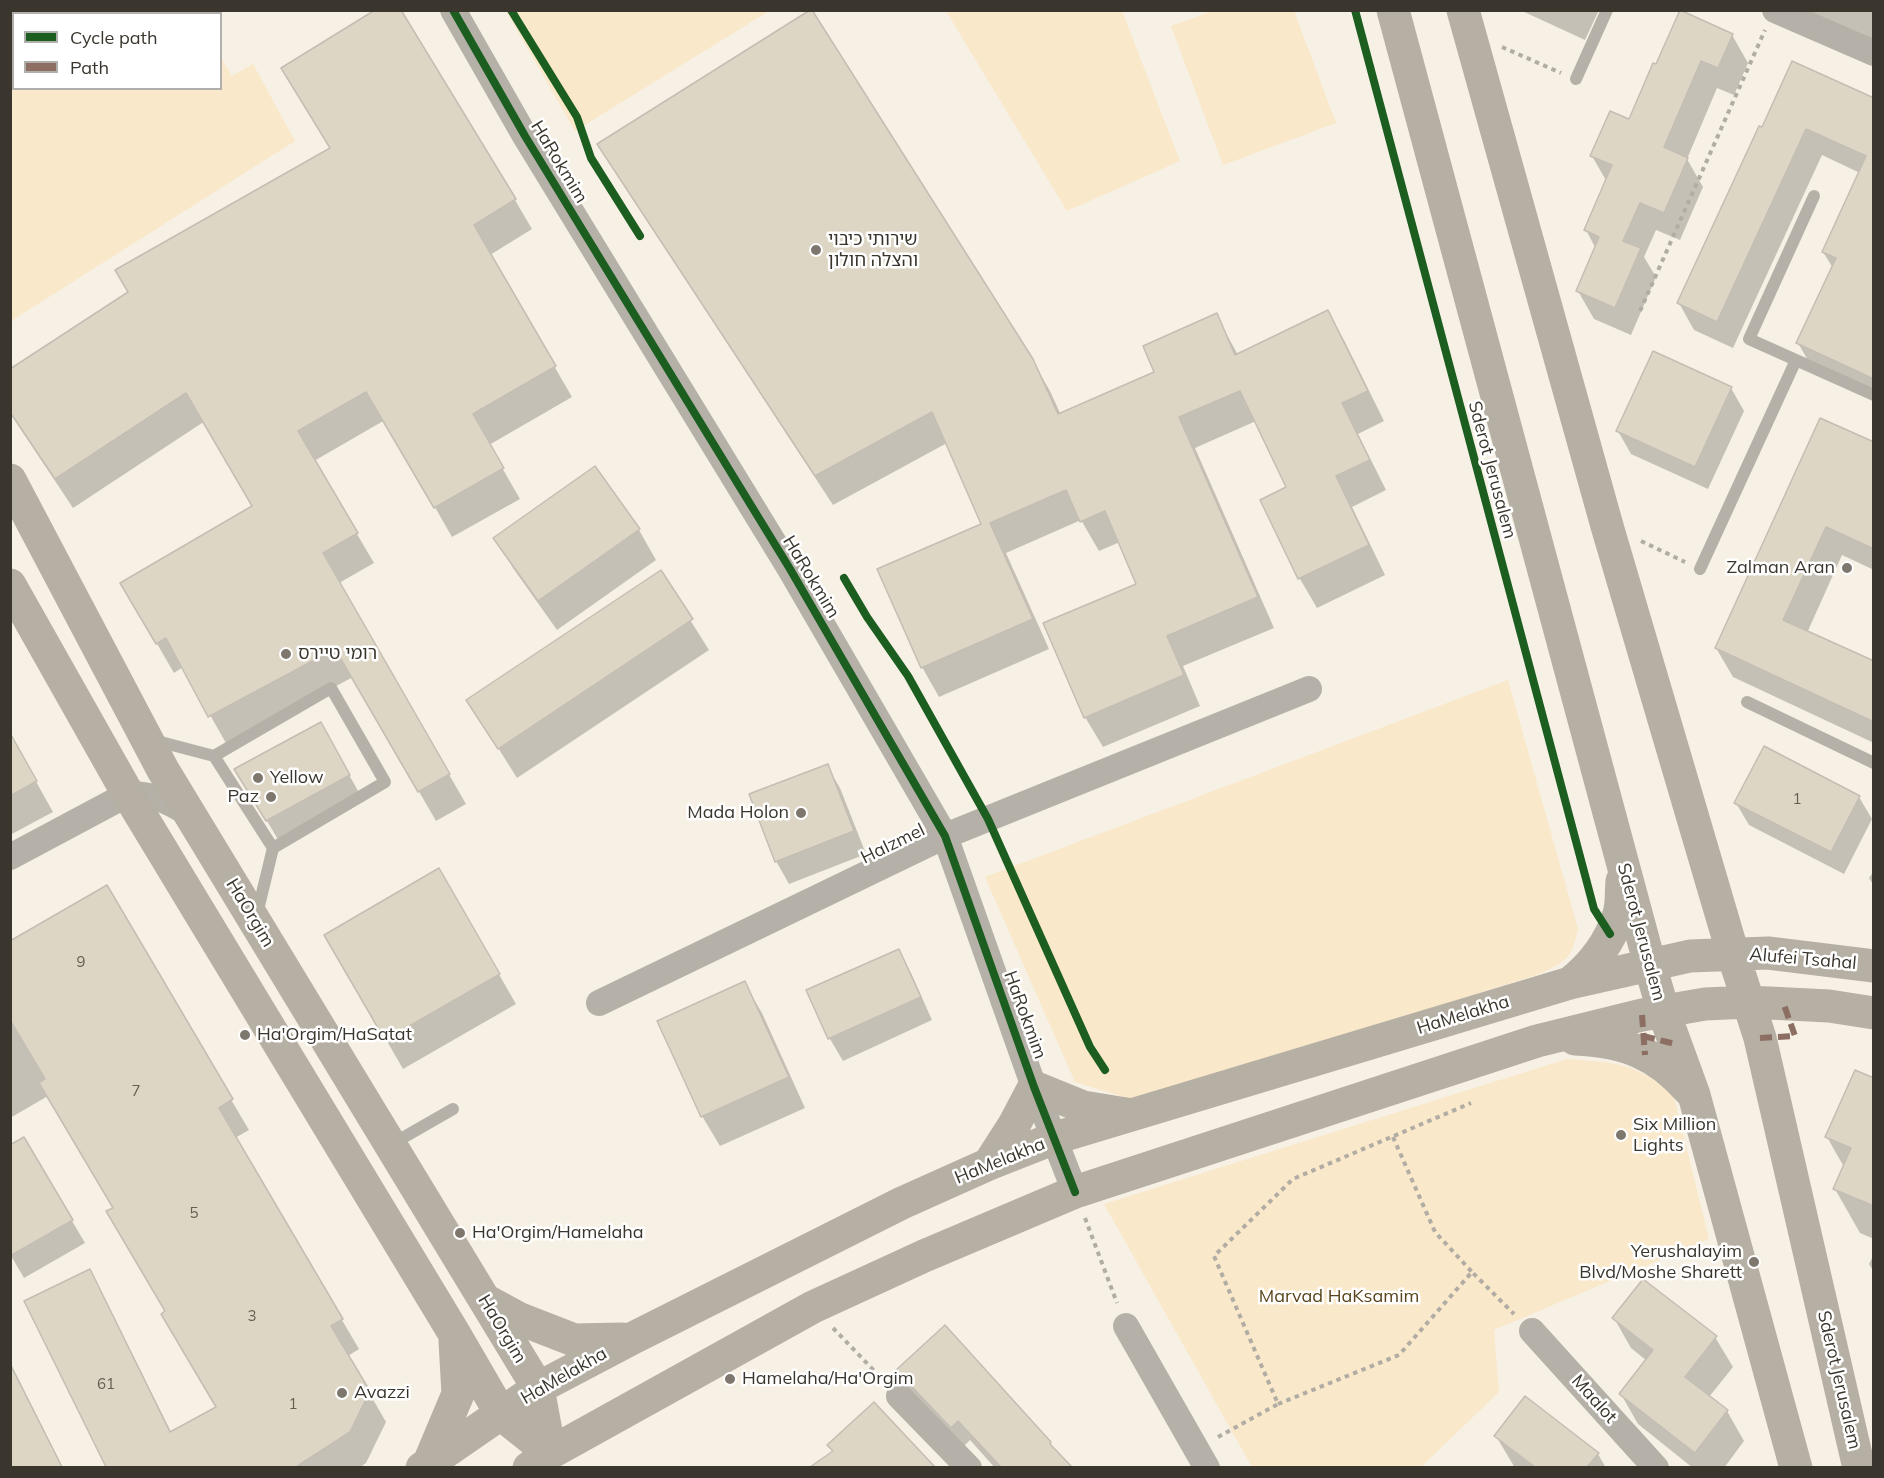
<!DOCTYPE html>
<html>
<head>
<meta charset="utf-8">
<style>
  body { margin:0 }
  #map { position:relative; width:1884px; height:1478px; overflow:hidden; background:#f7f0e4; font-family:Mulish,sans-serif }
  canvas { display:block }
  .frame { position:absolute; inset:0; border:12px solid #3b362d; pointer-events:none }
  .legend { position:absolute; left:12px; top:12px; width:210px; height:78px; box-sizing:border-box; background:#fff; border:2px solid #b1afab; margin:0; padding:8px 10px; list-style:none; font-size:18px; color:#3b362d }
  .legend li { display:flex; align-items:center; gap:12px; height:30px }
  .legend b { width:30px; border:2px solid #b1afab }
</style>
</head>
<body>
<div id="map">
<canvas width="1884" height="1478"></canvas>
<div class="frame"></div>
<ul class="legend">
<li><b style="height:8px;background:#1b5e20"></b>Cycle path</li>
<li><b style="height:8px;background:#8d6e63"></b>Path</li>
</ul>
</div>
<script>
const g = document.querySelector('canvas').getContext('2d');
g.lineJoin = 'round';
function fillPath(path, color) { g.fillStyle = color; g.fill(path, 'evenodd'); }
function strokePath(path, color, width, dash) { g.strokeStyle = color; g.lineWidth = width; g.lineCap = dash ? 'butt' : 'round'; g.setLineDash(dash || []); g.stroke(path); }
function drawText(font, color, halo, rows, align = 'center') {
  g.font = font + ' Mulish,"Noto Sans Hebrew",sans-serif'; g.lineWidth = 5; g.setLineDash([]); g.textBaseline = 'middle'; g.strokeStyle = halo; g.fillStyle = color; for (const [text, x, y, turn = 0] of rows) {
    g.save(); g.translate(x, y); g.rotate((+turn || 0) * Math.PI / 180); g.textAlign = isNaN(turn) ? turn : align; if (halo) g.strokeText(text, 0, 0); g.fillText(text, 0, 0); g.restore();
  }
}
const green = new Path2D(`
  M71,10H190L192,13H66Z
  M506,11H769L575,131Z
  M946,11H1122L1180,161L1067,211Z
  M1213,11H1294L1336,123L1223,165L1171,26Z
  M13,48L14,88H220L221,58L232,76L253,64L295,141L11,321L10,50Z
  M1508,680L1578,929C1572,958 1567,960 1542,973L1141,1102L1075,1082L985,877Z
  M1567,1059C1616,1063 1637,1062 1674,1097L1709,1239L1494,1330L1499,1392L1421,1467H1252L1104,1204Z`);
const shadow = new Path2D(`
  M1520,10H1599L1585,40Z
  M1788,10H1874V50Z
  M1732,35L1748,63L1734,95L1717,88L1687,159L1703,187L1680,240L1656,230L1644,257L1656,277L1631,335L1594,319L1578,291L1596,249L1586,230L1607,182L1592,156L1630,121L1654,65Z
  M1874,100V398L1814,371L1798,343L1833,268L1823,252L1860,173L1822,155L1733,348L1694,330L1679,303L1762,129Z
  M600,144L1032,360L1050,391L1061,415L1156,373L1216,315L1238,355L1328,312L1345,342L1384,421L1358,434L1386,490L1352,507L1385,575L1317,608L1300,579L1262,500L1288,488L1256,421L1195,448L1274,628L1183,666L1200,706L1103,747L1085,717L1138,585L1120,542L1099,551L1081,520L1006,553L1049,649L939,697L922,667L983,525L947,443L833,505L617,174Z
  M515,200L532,229L490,255L572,397L489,445L520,499L452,537L385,420L314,461L374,563L339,583L466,804L436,821L353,677L227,745L183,667L174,673L139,613L254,507L205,421L73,508L10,413V370Z
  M1731,388L1744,411L1708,489L1631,454L1618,431Z
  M1874,454V570L1842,555L1807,633L1874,663V743L1733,677L1716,648Z
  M639,530L656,560L557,630L513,568L495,538Z
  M660,572L709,650L517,778L468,700Z
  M10,735L53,812L10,835Z
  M333,746L362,798L280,843L237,770Z
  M827,766L840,788L866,854L789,884L776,861Z
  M1859,797L1872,819L1844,874L1749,825L1736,803Z
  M439,870L516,1004L403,1069L326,935Z
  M1874,871V886L1869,878Z
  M106,887L249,1130L235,1138L359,1349L348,1356L386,1422L366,1463L359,1468H228L200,1418L218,1408L114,1208L48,1096L10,1118V943Z
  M898,951L911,973L932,1020L843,1061L830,1039L808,991Z
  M744,983L762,1013L805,1108L720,1146L702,1116Z
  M1874,1079V1239L1860,1233L1835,1189L1844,1167L1827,1137Z
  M24,1139L85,1243L24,1278L10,1254Z
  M1874,1254V1272L1869,1264Z
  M89,1271L106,1301L189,1468H108L26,1302Z
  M1614,1318L1715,1337L1733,1367L1709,1397L1727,1411L1744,1441L1724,1468H1693L1638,1424L1621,1394L1647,1361L1631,1348Z
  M944,1327L1071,1468H995L970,1440L963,1447L910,1390L898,1370Z
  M10,1362L63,1468H10Z
  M874,1404L933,1468H812L833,1453L829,1446Z
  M1496,1436L1598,1454L1606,1468H1515Z`);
const building = new Path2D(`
  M375,10H401L516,199L474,225L556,366L473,414L504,468L434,508L366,392L298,431L358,533L323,553L450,774L418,792L335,649L208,717L166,638L156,644L120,583L252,506L186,393L55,479L10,412V369L128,292L115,270L330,148L281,68Z
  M810,10H812L1033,359L1058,414L1154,372L1143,346L1217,313L1235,355L1328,310L1368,391L1342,403L1370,460L1336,476L1369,545L1298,579L1260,500L1286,487L1240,391L1179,417L1258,597L1167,636L1184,675L1084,718L1043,623L1136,584L1105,511L1080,522L1066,490L990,523L1033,619L921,668L877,569L981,524L932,412L815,476L597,144Z
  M1680,10L1733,34L1718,68L1701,61L1664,147L1688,158L1664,213L1640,203L1623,241L1641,248L1615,308L1576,291L1599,237L1584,230L1612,165L1590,156L1610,111L1629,119L1653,63L1656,64Z
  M1792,61L1874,98V379L1796,343L1836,258L1822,252L1866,156L1806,129L1717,322L1677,303L1759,126L1762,127Z
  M1653,351L1732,387L1695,467L1616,431Z
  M1820,418L1874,442V549L1826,527L1783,620L1874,661V722L1715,648Z
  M595,466L640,529L538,601L493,538Z
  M661,570L693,619L498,749L466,700Z
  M321,722L350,775L266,821L234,769Z
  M10,733L37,781L10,796Z
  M1764,746L1860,796L1831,852L1734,803Z
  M828,764L854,831L775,862L749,794Z
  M439,868L500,974L385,1040L324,935Z
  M107,885L233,1099L219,1108L343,1319L331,1326L370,1391L350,1432L296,1467H106L24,1301L90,1269L170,1432L216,1407L161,1314L165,1311L106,1211L113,1208L39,1083L45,1079L10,1020V941Z
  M899,949L921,997L828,1039L806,990Z
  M745,981L789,1077L701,1117L657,1021Z
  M1855,1070L1874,1078V1206L1833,1189L1851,1148L1825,1137Z
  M24,1137L73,1220L10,1256V1145Z
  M1643,1279L1717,1336L1685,1377L1728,1410L1695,1453L1619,1394L1653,1350L1612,1318Z
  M945,1325L1051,1442L1050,1444L1072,1467H1001L958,1421L951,1428L896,1370Z
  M10,1364L62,1467H10Z
  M1525,1396L1599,1453L1587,1467H1535L1494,1436Z
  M874,1402L935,1467H810L833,1451L827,1445Z`);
const path = new Path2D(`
  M1502,47L1561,73
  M1640,311L1765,30
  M1641,541L1685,562
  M1393,1137L1435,1232L1472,1272
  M1085,1218L1117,1303
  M833,1328L882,1379
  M1278,1404L1399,1355L1472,1272L1514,1314
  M1218,1437L1278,1404L1214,1256L1293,1179L1471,1103`);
const lane = new Path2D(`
  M1576,79L1607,10
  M1814,196L1749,339L1874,395
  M1700,569L1796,360
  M1747,702L1874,763
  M153,740L214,756L273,848L257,914
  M214,756L331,688L385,782L273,848
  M392,1144L453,1109`);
const street = new Path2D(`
  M453,10L525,136L790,569L945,836L1034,1087L1075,1192
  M1775,10L1874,53
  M10,857L128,794C156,794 167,801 191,815
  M599,1003L945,836L1309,689
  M1126,1326L1207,1468
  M1532,1331L1656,1468
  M899,1396L969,1468`);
const secondary = new Path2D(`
  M1393,10L1650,965L1663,1010L1694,1095L1796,1468
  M1463,10L1607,526L1733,954L1760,1038L1859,1468
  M10,480L163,770L538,1388L550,1453
  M10,585L128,794L454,1333L501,1414L550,1453
  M1570,983C1593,965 1610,942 1619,914C1622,904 1621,891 1622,881
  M1575,1039C1624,1041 1657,1053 1690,1091
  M989,1164L1014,1125L1034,1087L1083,1107L1126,1114
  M485,1300L520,1319L574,1340L622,1339
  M429,1463L458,1394L455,1341
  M422,1468L538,1388L633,1338L902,1203L989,1164L1055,1138L1570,983L1690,956L1768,953L1874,966
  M529,1468L550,1453L813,1307L924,1256L1075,1192L1537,1041L1642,1015L1705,1004L1749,1002L1829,1006L1874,1013`);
const quiet = new Path2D(`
  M1642,1015L1645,1055
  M1643,1036L1675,1044
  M1760,1038L1795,1036L1783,1002`);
const cycleway = new Path2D(`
  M453,10L525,136L790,569L945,836L1034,1087L1075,1192
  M511,10L577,117L591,158L640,236
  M1355,10L1594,909L1610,934
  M844,578L867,617L908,676L988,819L1090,1047L1105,1070`);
const markers = [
  [816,250,6,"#7d776d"],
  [1847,568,6,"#7d776d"],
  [286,654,6,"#7d776d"],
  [258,778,6,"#7d776d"],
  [271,797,6,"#7d776d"],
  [801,813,6,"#7d776d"],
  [245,1035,6,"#7d776d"],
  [1621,1135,6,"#7d776d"],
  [460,1233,6,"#7d776d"],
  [1754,1262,6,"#7d776d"],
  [730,1379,6,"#7d776d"],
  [342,1393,6,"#7d776d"]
];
const numberNames = [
  ["1",1797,799],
  ["9",81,962],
  ["7",136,1091],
  ["5",194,1213],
  ["3",252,1316],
  ["61",106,1384],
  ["1",293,1404]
];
const streetNames = [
  ["HaRokmim",559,162,59],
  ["Sderot Jerusalem",1492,470,75],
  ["HaRokmim",811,577,59],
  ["HaIzmel",893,844,-26],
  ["HaOrgim",250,913,59],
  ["Sderot Jerusalem",1641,932,75],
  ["Alufei Tsahal",1803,959,5],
  ["HaRokmim",1025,1015,70],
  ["HaMelakha",1463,1015,-17],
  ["HaMelakha",1000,1161,-22],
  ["HaOrgim",502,1329,59],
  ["HaMelakha",564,1376,-30],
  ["Sderot Jerusalem",1839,1380,77],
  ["Maalot",1594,1399,48]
];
const poiNames = [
  ["שירותי כיבוי",828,240],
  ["והצלה חולון",828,261],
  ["Zalman Aran",1835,568,"right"],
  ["רומי טיירס",298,654],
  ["Yellow",270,778],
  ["Paz",259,797,"right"],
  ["Mada Holon",789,813,"right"],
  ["Ha'Orgim/HaSatat",257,1035],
  ["Six Million",1633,1125],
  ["Lights",1633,1146],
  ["Ha'Orgim/Hamelaha",472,1233],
  ["Yerushalayim",1742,1252,"right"],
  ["Blvd/Moshe Sharett",1742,1273,"right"],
  ["Hamelaha/Ha'Orgim",742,1379],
  ["Avazzi",354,1393]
];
const parkNames = [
  ["Marvad HaKsamim",1339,1297]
];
fillPath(green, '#f9e8c9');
fillPath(shadow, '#0003');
fillPath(building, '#ded6c5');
strokePath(building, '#c3bdb4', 1.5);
strokePath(path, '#b1aca4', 4, [4.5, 4.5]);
strokePath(lane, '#b6b1a8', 12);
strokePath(street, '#b6b1a8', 26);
strokePath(secondary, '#b6afa4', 33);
strokePath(quiet, '#8d6e63', 6, [12, 6]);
strokePath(cycleway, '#1b5e20', 8);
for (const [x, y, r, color] of markers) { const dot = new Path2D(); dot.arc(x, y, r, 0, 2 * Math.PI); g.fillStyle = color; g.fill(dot); strokePath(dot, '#fff', 2); }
drawText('15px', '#645e53', null, numberNames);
drawText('18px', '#3b362d', '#fff', streetNames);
drawText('18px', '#3b362d', '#fff', poiNames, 'left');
drawText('18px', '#594419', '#fff', parkNames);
</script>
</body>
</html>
